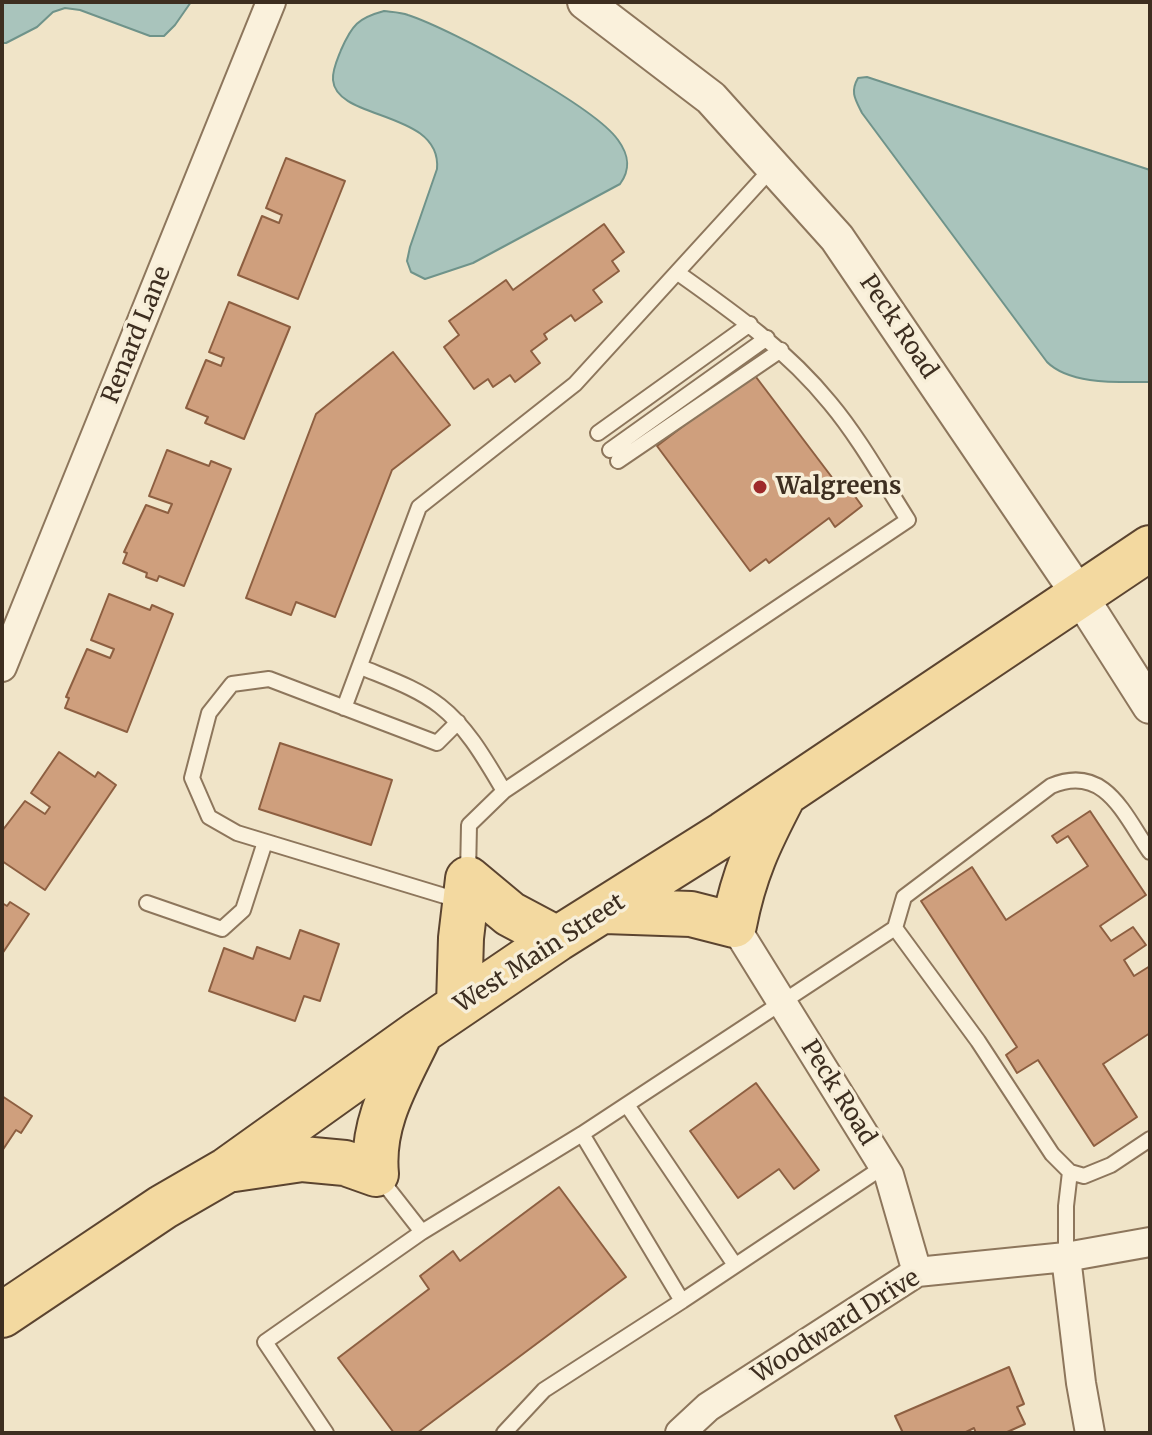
<!DOCTYPE html>
<html>
<head>
<meta charset="utf-8">
<style>
  body { margin:0 }
  #map { position:relative; width:1152px; height:1435px; overflow:hidden; background:#f0e4c8; font-family:Merriweather,serif }
  canvas { display:block }
  .frame { position:absolute; inset:0; border:4px solid #3d2e20; pointer-events:none }
</style>
</head>
<body>
<div id="map">
<canvas width="1152" height="1435"></canvas>
<div class="frame"></div>
</div>
<script>
const g = document.querySelector('canvas').getContext('2d');
g.lineJoin = 'round';
function fillPath(path, color) { g.fillStyle = color; g.fill(path, 'evenodd'); }
function strokePath(path, color, width, dash) { g.strokeStyle = color; g.lineWidth = width; g.lineCap = dash ? 'butt' : 'round'; g.setLineDash(dash || []); g.stroke(path); }
function drawText(font, color, halo, rows, align = 'center') {
  g.font = font + ' Merriweather,serif'; g.lineWidth = 7; g.setLineDash([]); g.textBaseline = 'middle'; g.strokeStyle = halo; g.fillStyle = color; for (const [text, x, y, turn = 0] of rows) {
    g.save(); g.translate(x, y); g.rotate((+turn || 0) * Math.PI / 180); g.textAlign = isNaN(turn) ? turn : align; if (halo) g.strokeText(text, 0, 0); g.fillText(text, 0, 0); g.restore();
  }
}
const water = new Path2D(`
  M2,2H191L175,25L164,36H150L80,10L65,8L53,12L37,27L6,43H2Z
  M384,11C392,12 401,12 408,15C451,29 594,106 618,140C629,155 631,169 620,184L473,263L425,279L411,272L407,261L410,247L437,169C442,110 336,121 333,80C332,70 338,58 341,50C352,25 358,18 384,11Z
  M867,77L1150,170V382C1119,382 1070,385 1047,362L862,113C855,99 850,92 858,78Z`);
const building = new Path2D(`
  M286,158L345,181L298,299L238,275L262,216L279,223L282,215L266,208Z
  M604,224L624,252L612,261L619,271L593,290L602,302L575,321L571,315L544,334L547,339L531,351L540,363L515,382L510,375L493,387L488,379L474,389L444,347L459,335L449,321L506,280L513,290Z
  M229,302L290,327L244,439L205,423L208,417L186,408L206,360L221,366L224,358L209,352Z
  M393,352L450,425L392,470L335,617L296,602L291,615L246,598L316,414Z
  M753,373L837,484L843,480L862,506L835,527L829,518L769,563L766,559L750,571L657,446Z
  M167,450L209,466L211,461L231,469L184,586L159,576L157,581L146,577L147,573L123,563L127,553L124,552L146,505L168,513L172,504L149,496Z
  M109,594L150,610L152,605L173,614L127,732L65,708L69,698L66,697L87,649L110,658L114,649L91,640Z
  M280,743L392,780L371,845L259,809Z
  M59,752L95,777L98,772L116,785L45,890L2,861V831L25,801L45,814L50,807L31,793Z
  M1090,811L1146,895L1100,926L1111,941L1133,927L1146,945L1124,960L1134,976L1150,966V1033L1103,1064L1137,1117L1094,1146L1038,1060L1017,1073L1006,1055L1017,1047L921,901L972,867L1006,920L1088,866L1068,836L1057,843L1052,836Z
  M10,902L29,914L2,954V903L7,906Z
  M300,930L339,944L320,1001L304,996L295,1021L209,991L224,948L253,959L257,947L290,959Z
  M756,1083L819,1170L794,1189L779,1169L738,1198L690,1131Z
  M2,1096L32,1116L21,1133L16,1130L2,1151Z
  M559,1187L626,1277L417,1433H394L338,1358L429,1289L420,1276L453,1251L460,1261Z
  M1009,1367L1024,1404L1017,1407L1025,1424L1005,1433H976L974,1428L964,1433H903L895,1416Z`);
const service = new Path2D(`
  M598,433L750,324
  M610,450L767,338
  M618,461L781,350
  M361,667C387,678 417,688 440,706C468,728 486,761 504,791
  M344,708L419,507L575,384L774,166
  M458,722L437,743L269,679L232,684L209,713L192,778L209,817L237,833L461,901
  M468,875L469,825L504,791L908,520C883,481 860,439 830,403C787,350 733,312 678,273
  M147,903L222,929L243,910L265,842
  M895,928L978,1041L1052,1154L1070,1172L1084,1176L1111,1165L1150,1139
  M627,1105L735,1265
  M422,1232L582,1134L895,928L904,897L1051,786C1105,763 1124,815 1150,852
  M1066,1257V1206L1070,1172
  M682,1301L883,1167
  M326,1433L265,1342L422,1232L379,1177
  M504,1433L544,1390L682,1301L582,1134`);
const minor = new Path2D(`
  M2,667L271,2
  M734,925L889,1175L917,1272
  M1066,1257L1081,1383L1090,1433
  M680,1433L708,1407L917,1272L1066,1257L1150,1242`);
const tertiary = new Path2D(`
  M585,2L711,98L837,238L1080,596L1150,706`);
const primary = new Path2D(`
  M468,879L510,914L557,939
  M605,911L691,914L734,925C744,873 759,842 783,796
  M459,1005L461,938L468,879
  M234,1169L302,1159L345,1163L376,1174C371,1121 398,1080 420,1033
  M2,1315L163,1207L227,1170L420,1032L557,939L724,834L1150,548`);
const markers = [
  [760,487,8,"#9e2a2b"]
];
const streetNames = [
  ["Peck Road",898,327,56],
  ["Renard Lane",137,335,-68],
  ["West Main Street",540,954,-33],
  ["Peck Road",838,1093,58],
  ["Woodward Drive",836,1327,-32]
];
const poiNames = [
  ["Walgreens",776,487]
];
fillPath(water, '#a9c4bc');
strokePath(water, '#6f938a', 2);
fillPath(building, '#cf9f7d');
strokePath(building, '#8d5f41', 2);
strokePath(service, '#8d765c', 18);
strokePath(minor, '#8d765c', 32);
strokePath(tertiary, '#8d765c', 38);
strokePath(primary, '#5b4430', 48);
strokePath(service, '#faf1dc', 14);
strokePath(minor, '#faf1dc', 28);
strokePath(tertiary, '#faf1dc', 34);
strokePath(primary, '#f3d9a0', 44);
for (const [x, y, r, color] of markers) { const dot = new Path2D(); dot.arc(x, y, r, 0, 2 * Math.PI); g.fillStyle = color; g.fill(dot); strokePath(dot, '#f7eed8', 3); }
drawText('24px', '#3d2e20', '#f7eed8', streetNames);
drawText('bold 24px', '#3d2e20', '#f7eed8', poiNames, 'left');
</script>
</body>
</html>
